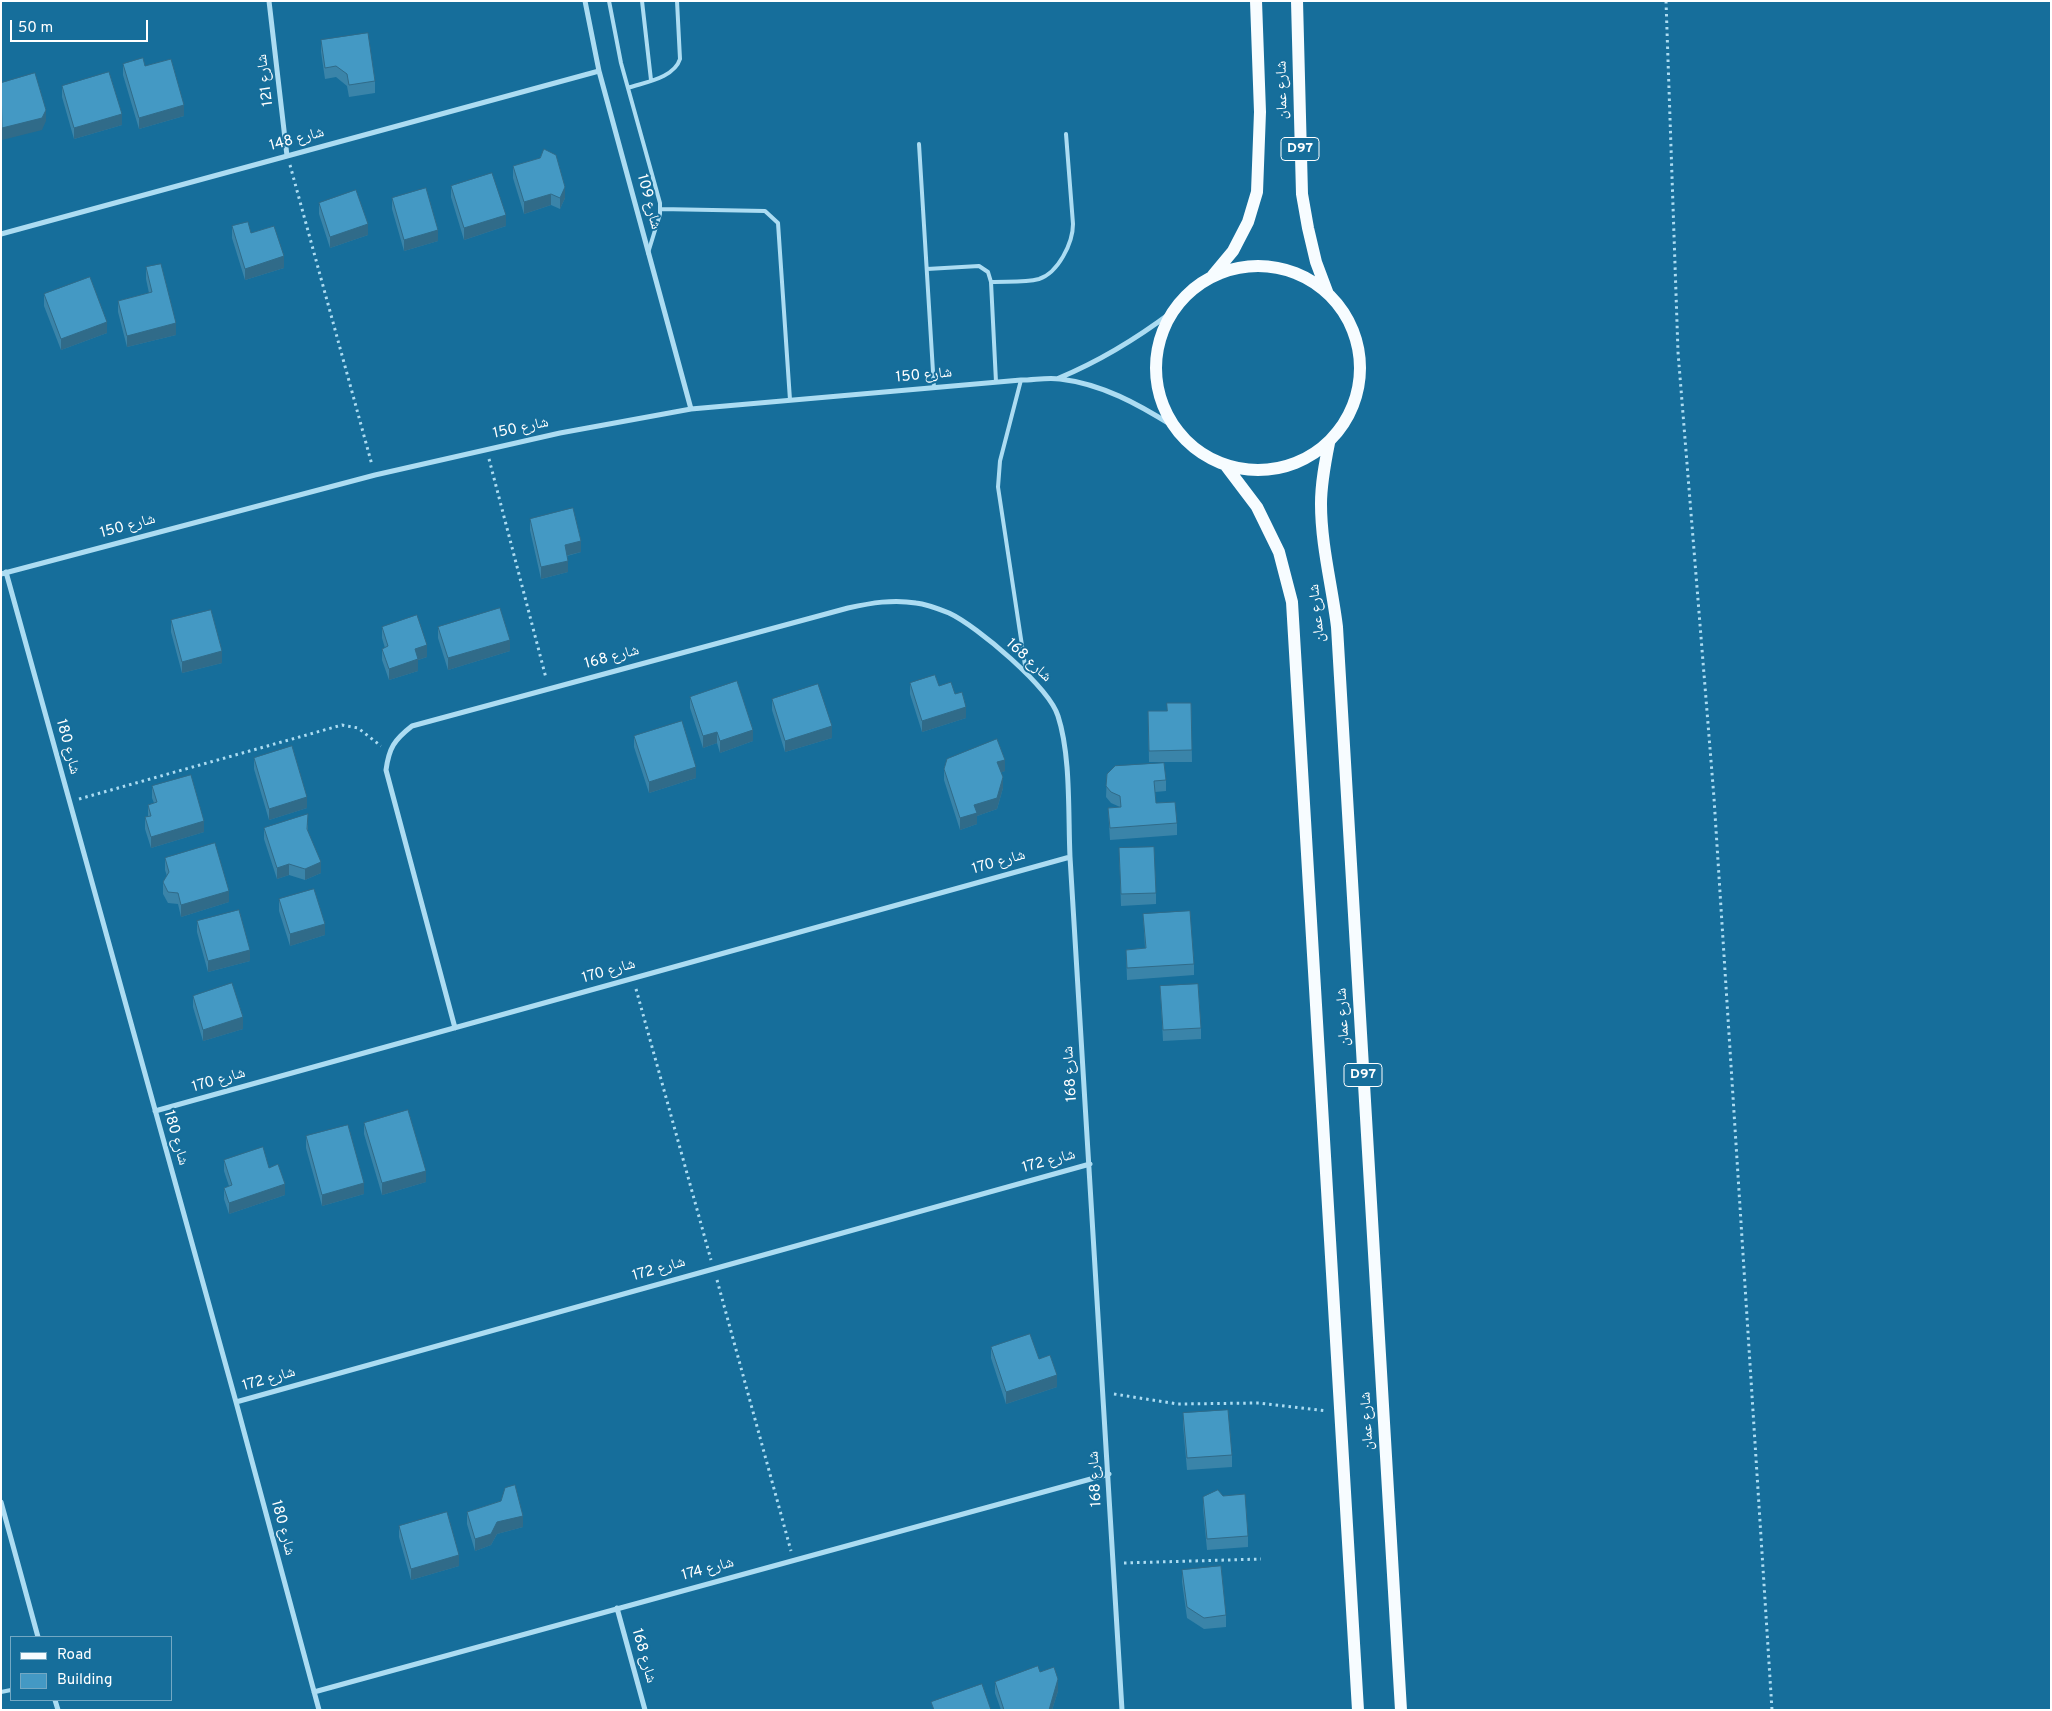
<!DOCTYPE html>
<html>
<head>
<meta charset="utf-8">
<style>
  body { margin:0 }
  #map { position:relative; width:2052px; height:1711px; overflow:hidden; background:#166e9b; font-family:Overpass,sans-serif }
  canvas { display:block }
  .frame { position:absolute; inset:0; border:2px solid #fff; pointer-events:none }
  .legend { position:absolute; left:10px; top:1636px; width:162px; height:65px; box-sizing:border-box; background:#166e9b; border:1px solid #73a8c3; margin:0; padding:6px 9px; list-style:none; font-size:15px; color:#fff }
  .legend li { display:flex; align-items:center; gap:10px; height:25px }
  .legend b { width:25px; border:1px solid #73a8c3 }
  .scale { position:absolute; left:10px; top:20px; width:138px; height:22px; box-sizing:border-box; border:2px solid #fff; border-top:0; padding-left:6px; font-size:15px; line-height:18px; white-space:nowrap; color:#fff; -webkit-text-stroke:4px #166e9b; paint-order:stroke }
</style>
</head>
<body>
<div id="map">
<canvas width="2052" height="1711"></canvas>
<div class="frame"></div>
<ul class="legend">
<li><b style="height:6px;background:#f7fcff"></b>Road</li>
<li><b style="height:14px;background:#4499c4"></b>Building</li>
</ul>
<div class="scale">50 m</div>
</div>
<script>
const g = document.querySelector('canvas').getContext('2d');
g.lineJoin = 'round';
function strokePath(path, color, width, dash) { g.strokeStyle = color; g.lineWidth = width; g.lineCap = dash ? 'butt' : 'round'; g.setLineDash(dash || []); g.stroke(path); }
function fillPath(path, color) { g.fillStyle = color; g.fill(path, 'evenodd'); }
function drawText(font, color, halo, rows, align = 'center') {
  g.font = font + ' Overpass,"Noto Naskh Arabic",sans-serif'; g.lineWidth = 4; g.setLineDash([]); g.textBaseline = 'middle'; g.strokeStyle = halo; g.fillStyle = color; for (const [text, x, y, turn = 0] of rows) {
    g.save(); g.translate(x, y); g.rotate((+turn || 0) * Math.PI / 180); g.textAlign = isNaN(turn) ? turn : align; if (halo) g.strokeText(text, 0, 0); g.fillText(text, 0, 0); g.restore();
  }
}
const path = new Path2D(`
  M1666,1L1678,352L1714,798L1772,1710
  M290,165L372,465
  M489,459L546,678
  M79,799L342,725L358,728L381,746
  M636,989L711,1260
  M717,1280L791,1551
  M1114,1394L1178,1404L1259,1403L1327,1411
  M1124,1563L1261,1559`);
const service = new Path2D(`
  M609,1L621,63L660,203V214L648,253
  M642,1L651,80
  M628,88C645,82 674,78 680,59L677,1
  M919,144L934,388
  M660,209L765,211L778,223L790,400
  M927,269L979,266L988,272L991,282L996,382
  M991,282C1006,281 1024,283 1039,279C1058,273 1073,243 1073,224L1066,134
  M1021,380L1000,461L998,487L1026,672
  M1,1692L11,1690`);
const minor = new Path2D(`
  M269,1L287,156
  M585,1L599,71L691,409
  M1,234L599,71
  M1059,378C1100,361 1136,339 1172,312
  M6,572L236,1402L319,1710
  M1,574L375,475L560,433L691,409L1021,380C1034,380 1048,377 1060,379C1102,384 1138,404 1173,426
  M455,1028L386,770C389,748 394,740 412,726L848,608C871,603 893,599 916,603C926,604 939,609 949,613C977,626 1049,687 1058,716C1071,756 1068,814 1070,857L1122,1710
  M155,1111L1070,857
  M236,1402L1090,1164
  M1,1502L38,1637
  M617,1608L645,1710
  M314,1692L1109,1474
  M55,1700L58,1710`);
const primary = new Path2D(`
  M1297,1L1302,194L1308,228L1316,262L1328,294
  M1156 368a102 102 0 1 1 204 0a102 102 0 1 1-204 0Z
  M1213,275L1233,251L1248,222L1257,192L1260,112L1256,1
  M1329,443C1325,463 1321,483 1321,504C1321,545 1332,586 1337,627L1401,1710
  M1226,466L1257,507L1279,552L1292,602L1358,1710`);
const wall = new Path2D(`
  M321,40L375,81V93L349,97L347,86L336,77L325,79L321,52Z
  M123,64L145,66L184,116L139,129L123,75Z
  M62,86L122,125L74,139L62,97Z
  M513,166L565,198L560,209L551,205L524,214L513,178Z
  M451,186L506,226L464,240L451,197Z
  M392,198L438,241L404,251L392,209Z
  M319,203L368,235L330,248L319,214Z
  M232,226L251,233L284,268L245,280L232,238Z
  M146,267L176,335L127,347L118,312V301L149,293L146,279Z
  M44,294L107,333L61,350L44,306Z
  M530,519L581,552L567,556L568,572L541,579L530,530Z
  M171,620L222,663L182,673L171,632Z
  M382,627L427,657L418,660V671L389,680L382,660V649L385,648L382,638Z
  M438,627L510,651L448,670L438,638Z
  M910,683L939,686L955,694L966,718L922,732L910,694Z
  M690,697L753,741L720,753L717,743L703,748L690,708Z
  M772,699L832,738L785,752L772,710Z
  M1191,703L1192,762H1149L1148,711H1167Z
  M634,736L696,778L649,793L634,747Z
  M254,758L307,808L269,820L254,769Z
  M944,769L1005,771L1001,772L1003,788L997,809L977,816V824L960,830L944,780Z
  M1107,774L1166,780V791L1155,792L1156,803L1177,823V835L1110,840L1108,808L1120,807L1111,803L1106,797Z
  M152,786L204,832L151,848L145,829V817H148V805L154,803L152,798Z
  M308,825V832L321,873L305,880L289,875L277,879L264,839V828Z
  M1119,848L1156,893V904L1121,906Z
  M165,858L229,902L181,917L178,904L168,903L163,894V882L167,876L165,870Z
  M279,899L325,935L290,946L279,911Z
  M1143,914L1194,964V975L1127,980L1126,950L1145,948Z
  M197,921L250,961L208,972L197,932Z
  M1160,986L1201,1028V1039L1163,1041Z
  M193,996L243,1029L203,1041L193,1007Z
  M364,1123L426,1182L382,1195L364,1134Z
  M306,1136L364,1194L322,1206L306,1148Z
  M224,1160L269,1168L285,1195L229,1214L224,1199V1188L229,1186L224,1171Z
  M991,1347L1039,1359L1057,1387L1006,1404L991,1358Z
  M1183,1413L1232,1455V1467L1187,1470L1183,1425Z
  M1203,1497L1248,1536V1547L1207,1550L1203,1508Z
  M467,1512L523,1527L497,1534L491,1545L475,1551L467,1524Z
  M399,1526L459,1566L411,1580L399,1537Z
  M1182,1570L1226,1615V1627L1204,1629L1187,1618L1182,1582Z
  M1040,1672L1058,1691L1052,1710H1001L995,1693V1682Z`);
const shadedWall = new Path2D(`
  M184,105V116L139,129V118Z
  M46,110V121L42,130L2,140V128Z
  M122,114V125L74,139V128Z
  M565,187V198L560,209V198Z
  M551,194V205L524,214V202Z
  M506,215V226L464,240V228Z
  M368,224V235L330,248V237Z
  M438,230V241L404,251V240Z
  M284,256V268L245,280V269Z
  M107,322V333L61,350V339Z
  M176,323V335L127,347V336Z
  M581,541V552L565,556V545Z
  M568,561V572L541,579V567Z
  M510,640V651L448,670V658Z
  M427,645V657L418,660V671L389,680V669L415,649Z
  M222,651V663L182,673V662Z
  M966,707V718L922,732V721Z
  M832,726V738L785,752V741Z
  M753,730V741L720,753V741Z
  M717,732V743L703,748V736Z
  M1005,760V771L997,774V762Z
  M696,767V778L649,793V782Z
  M1003,777V788L997,809L977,816V824L960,830V818Z
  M307,797V808L269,820V809Z
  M204,821V832L151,848V837Z
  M321,862V873L305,880V869Z
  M289,864V875L277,879V868Z
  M229,891V902L181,917V905Z
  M325,924V935L290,946V934Z
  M250,950V961L208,972V961Z
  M243,1017V1029L203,1041V1030Z
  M426,1171V1182L382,1195V1183Z
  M364,1183V1194L322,1206V1195Z
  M285,1184V1195L229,1214V1203Z
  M1057,1375V1387L1006,1404V1392Z
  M523,1516V1527L497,1534L491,1545L475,1551V1539L497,1522Z
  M459,1555V1566L411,1580V1569Z
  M1058,1679V1691L1052,1710H1049Z`);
const building = new Path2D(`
  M368,33L375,81L349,85L347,74L336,66L325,68L321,40Z
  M143,58L145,66L171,59L184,105L139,118L123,64Z
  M109,72L122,114L74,128L62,86Z
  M35,73L46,110L42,118L2,128L1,83Z
  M544,149L556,155L565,187L560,198L551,194L524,202L513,166L540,158Z
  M492,173L506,215L464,228L451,186Z
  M426,188L438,230L404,240L392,198Z
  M356,190L368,224L330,237L319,203Z
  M248,222L251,233L274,226L284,256L245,269L232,226Z
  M161,264L176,323L127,336L118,301L152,292L146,267Z
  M90,277L107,322L61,339L44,294Z
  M573,508L581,541L565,545L568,561L541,567L530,519Z
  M500,608L510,640L448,658L438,627Z
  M211,610L222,651L182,662L171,620Z
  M417,615L427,645L415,649L418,659L389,669L382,649L388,646L382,627Z
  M935,675L939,686L951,682L955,694L962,692L966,707L922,721L910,683Z
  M737,681L753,730L720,741L717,732L703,736L690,697Z
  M818,684L832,726L785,741L772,699Z
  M1167,703H1191L1192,750L1149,751L1148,711H1167Z
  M682,721L696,767L649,782L634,736Z
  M997,739L1005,760L997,762L1003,777L997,798L974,805L977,813L960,818L944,769L947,759Z
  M292,746L307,797L269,809L254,758Z
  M1164,763L1166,780L1154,781L1156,803L1175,802L1177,823L1110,828L1108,808L1121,807L1120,796L1111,792L1106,786L1107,774L1115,766Z
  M191,775L204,821L151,837L145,817L151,816L148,805L157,802L152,786Z
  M308,814L307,829L321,862L305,869L289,864L277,868L264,828Z
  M215,843L229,891L181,905L178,893L168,892L163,882L169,872L165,858Z
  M1154,847L1156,893L1121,894L1119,848Z
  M314,889L325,924L290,934L279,899Z
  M239,910L250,950L208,961L197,921Z
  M1190,911L1194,964L1127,968L1126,950L1146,948L1143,914Z
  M232,983L243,1017L203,1030L193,996Z
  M1198,984L1201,1028L1163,1030L1160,986Z
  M408,1110L426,1171L382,1183L364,1123Z
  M348,1125L364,1183L322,1195L306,1136Z
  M263,1147L269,1168L278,1164L285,1184L229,1203L224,1188L232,1185L224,1160Z
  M1030,1334L1039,1359L1050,1355L1057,1375L1006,1392L991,1347Z
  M1228,1410L1232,1455L1187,1458L1183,1413Z
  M515,1485L523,1516L497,1522L491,1534L475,1539L467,1512L501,1501L505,1488Z
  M1218,1490L1223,1496L1245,1494L1248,1536L1207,1539L1203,1497Z
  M447,1512L459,1555L411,1569L399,1526Z
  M1221,1566L1226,1615L1204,1618L1187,1607L1182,1570Z
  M1038,1666L1040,1672L1054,1667L1058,1679L1049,1710H1004L995,1682Z
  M982,1684L991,1710H934L931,1702Z`);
const shields = [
  [1300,149,38],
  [1363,1075,38]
];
const shieldNames = [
  ["D97",1300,149],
  ["D97",1363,1075]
];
const streetNames = [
  ["شارع 121",266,80,-97],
  ["شارع عمان",1283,90,-91],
  ["شارع 148",297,140,-15],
  ["شارع 109",648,202,75],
  ["شارع 150",924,376,-5],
  ["شارع 150",521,429,-12],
  ["شارع 150",128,527,-15],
  ["شارع عمان",1318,613,-96],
  ["شارع 168",612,658,-15],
  ["شارع 168",1028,661,43],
  ["شارع 180",67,747,75],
  ["شارع 170",999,863,-16],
  ["شارع 170",609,972,-16],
  ["شارع عمان",1344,1017,-93],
  ["شارع 168",1071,1074,-94],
  ["شارع 170",219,1081,-16],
  ["شارع 180",175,1138,74],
  ["شارع 172",1049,1162,-15],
  ["شارع 172",659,1270,-16],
  ["شارع 172",269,1380,-16],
  ["شارع عمان",1368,1421,-93],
  ["شارع 168",1096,1479,-93],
  ["شارع 180",282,1528,75],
  ["شارع 174",708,1570,-15],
  ["شارع 168",643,1656,74]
];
strokePath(path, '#acdcf2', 3, [2.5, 4]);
strokePath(service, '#acdcf2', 4);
strokePath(minor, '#acdcf2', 5);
strokePath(primary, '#f7fcff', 12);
fillPath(wall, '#3a84a9');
fillPath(shadedWall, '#306b89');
fillPath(building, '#4499c4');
strokePath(building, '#306b89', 1);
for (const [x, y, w] of shields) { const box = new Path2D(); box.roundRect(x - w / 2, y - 11.5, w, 23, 4); g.fillStyle = '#166e9b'; g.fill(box); strokePath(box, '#fff', 1); }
drawText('bold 14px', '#fff', null, shieldNames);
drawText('15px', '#fff', '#166e9b', streetNames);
</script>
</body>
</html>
